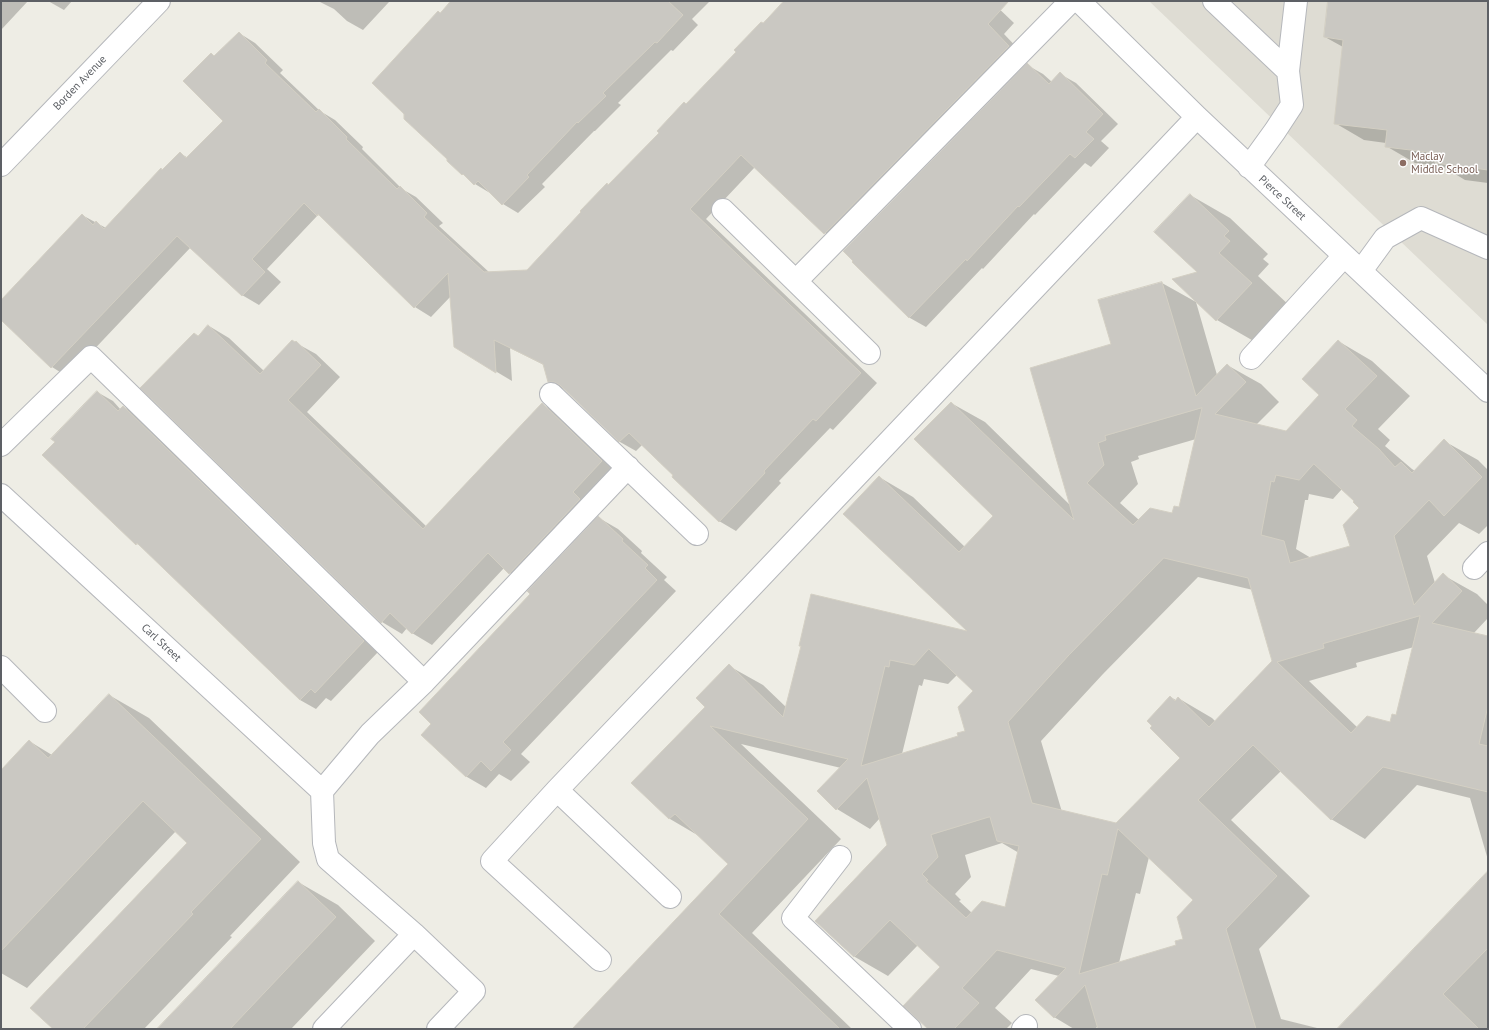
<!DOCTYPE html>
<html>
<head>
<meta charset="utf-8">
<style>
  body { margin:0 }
  #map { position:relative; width:1489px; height:1030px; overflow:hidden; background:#eeede5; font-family:"PT Sans",sans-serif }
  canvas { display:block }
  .frame { position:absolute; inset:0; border:2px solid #5d6065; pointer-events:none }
</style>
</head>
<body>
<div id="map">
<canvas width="1489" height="1030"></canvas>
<div class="frame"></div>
</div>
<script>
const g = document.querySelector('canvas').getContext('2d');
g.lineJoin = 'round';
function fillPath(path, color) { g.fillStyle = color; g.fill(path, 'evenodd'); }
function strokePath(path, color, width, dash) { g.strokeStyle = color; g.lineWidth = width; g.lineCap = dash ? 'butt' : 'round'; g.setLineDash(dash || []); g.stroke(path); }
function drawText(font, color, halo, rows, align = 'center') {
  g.font = font + ' "PT Sans",sans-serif'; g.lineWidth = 3; g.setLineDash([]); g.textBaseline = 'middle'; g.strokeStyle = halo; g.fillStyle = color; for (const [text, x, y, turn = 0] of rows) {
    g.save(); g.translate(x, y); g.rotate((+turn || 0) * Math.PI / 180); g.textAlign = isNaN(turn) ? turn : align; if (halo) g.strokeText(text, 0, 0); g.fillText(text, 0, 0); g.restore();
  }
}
const education = new Path2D(`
  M1149,1H1488V325Z`);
const shadow = new Path2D(`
  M1,1H28L1,30Z
  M48,1H72L64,10Z
  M318,1H387L389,2L363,30L347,21L334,9Z
  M453,1H710L692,19L698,25L673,51L671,50L618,103L621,105L595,131H594L542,184L545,187L518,213L503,204L490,193L475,184L448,160L440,14Z
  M786,1H991L1014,23L1004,34L1025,56L841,243L825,233L755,167L706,219L877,383L833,430L830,428L779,481L781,483L736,531L719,521L642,445L636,451L620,442L567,391L548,381L544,365L510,348L512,381L455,347L451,296L431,317L415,307L325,219L318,215L267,269L281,282L259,305L242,295L191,247L68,377L52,367L4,322L1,313V301L82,215L106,228L161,170H163L180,153L188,158L225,121L211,54L215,57L239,33L255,43L283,70L280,73L320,111L335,120L363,147L362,149L402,189L416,197L443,223L439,226L490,273L527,271Z
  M1329,1H1488V183L1465,180L1442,166L1415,163L1386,146V143L1364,140L1335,123L1343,47L1325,37Z
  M1027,65L1043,74L1052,82L1060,74L1076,83L1118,124L1101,141L1109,148L1091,167L1085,163L1035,215L1034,214L983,269L982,268L926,327L910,318L853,262Z
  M1190,195L1230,218L1268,254L1263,259L1269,264L1258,276L1291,307L1257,343L1217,320L1174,279L1199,272Z
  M1162,283L1196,302L1217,375L1227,365L1261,384L1279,402L1256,425L1286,432L1320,395L1338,341L1372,361L1410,396L1378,429L1390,440L1385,446L1412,469L1415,471L1444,441L1478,460L1488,470V525L1479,534L1459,523L1427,556L1435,583L1443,575L1477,594L1488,605V618L1473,634L1488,637V860L1470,798L1417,785L1365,839L1331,819L1281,771L1231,820L1310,896L1259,949L1281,1019L1321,1029H1099L1098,1026L1095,1029H1074L1054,1017L1059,976L1031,969L995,1008L1012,1023L1006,1029H930L941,967L918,945L888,976L855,957L816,921L888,846L880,818L870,829L837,809L841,768L741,744L841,839L752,933L852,1029H574L730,864L699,836L670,819L633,783L706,707L729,666L763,685L787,708L802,646L970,633L879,477L913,497L965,547L995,516L951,403L985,422L1070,505L1113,345ZM1196,439L1180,508L1173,515L1139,520L1120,503L1138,484L1131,462L1139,459L1138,456ZM1342,489L1361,508L1351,547L1311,558L1296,549L1305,500H1308L1309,494L1333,499ZM1198,577L1253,590L1273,661L1216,722L1212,718L1178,698L1177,701L1171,697L1182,758L1116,825L1062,812L1041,741L1103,674ZM1414,647L1396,716L1390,723L1358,728L1309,681L1357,667L1356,663ZM957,675L975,691L966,731L959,737L902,754L919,685L922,686L924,679L948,684ZM1002,843L1019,853L1006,908L972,913L959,901L961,900L955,894L971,877L965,855ZM1149,857L1194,900L1184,940L1178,946L1119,963L1136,893L1140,894Z
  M209,326L229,338L264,371L296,343L316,354L340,377L307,412L426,526L542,404L562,416L622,473L530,585L510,573L504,568L432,645L412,633L407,628L402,634L382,622L142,388Z
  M97,392L113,401L121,410L124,407L139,416L379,651L331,701L326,698L316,709L300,700L143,547L137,544L43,455L56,442Z
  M599,518L618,529L642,551L641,553L667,577L664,580L676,591L521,754L530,762L511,781L499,774L486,788L467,777L423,735L433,724L531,594Z
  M109,695L149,718L300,862L230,936L232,937L144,1029H54L189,843L176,831L27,988L1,973V771L29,741L52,755Z
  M1488,872V1029H1338Z
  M298,882L338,905L375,941L291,1029H158Z`);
const building = new Path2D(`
  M451,1H668L683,15L657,43L655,42L603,93L606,96L578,123L577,122L527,175L529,177L502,205L478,181L474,185L463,174L462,175L447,161V159L404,119V114L372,83L438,11L440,13Z
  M784,1H1009L988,24L1009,46L824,234L741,155L690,209L861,373L816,421L813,419L764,471L765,473L719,522L672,477L673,475L629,433L619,442L560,385L554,382H548L543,364L494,340L496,373L454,347L448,273L414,308L318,214L317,216L304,203L252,259L265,272L242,296L177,236L51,368L1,320V300L82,214L93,225L96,221L104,229L161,168L162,170L180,152L186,158L223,121L183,81L211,53L214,56L239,32L267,60L265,63L316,112L319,109L347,137L346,139L397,189L400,186L427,213L424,217L484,272L527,270L581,212L580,211L607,183L608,185L659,133L657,131L684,102L686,104L736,52L734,50L761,22L763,23Z
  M1328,1H1488V170L1435,163L1436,153L1385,147L1387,130L1334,124L1343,40L1324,37Z
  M1027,63L1049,84L1060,72L1103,114L1086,132L1094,139L1075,158L1070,154L1019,207L1018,206L967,261L966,259L909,318L852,262L853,261L843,251Z
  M1190,194L1229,231L1224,236L1230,241L1219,253L1252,283L1216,321L1172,279L1197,272L1154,232Z
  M1162,282L1196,396L1227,364L1246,382L1215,414L1286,431L1319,395L1302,379L1338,340L1377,376L1345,409L1357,420L1352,426L1379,449L1395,467L1401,462L1412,473L1444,439L1482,477L1444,516L1429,500L1394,536L1414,605L1443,573L1462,591L1432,623L1488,636V706L1479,744L1488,746V792L1383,767L1331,820L1253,745L1198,800L1277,876L1226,929L1256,1029H1098L1085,985L1054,1018L1035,1000L1066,968L997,950L962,988L979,1003L954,1029H928L903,1006L940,967L890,920L854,957L815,921L887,845L867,778L836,810L817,791L848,759L710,726L808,819L719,914L840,1029H572L728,864L675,814L669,819L631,783L705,707L696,698L729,664L783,717L801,646H799L811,594L967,631L843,514L879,476L959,552L993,516L914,439L951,402L1074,520L1030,368L1111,344L1098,300ZM1202,408L1179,507L1174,506L1172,513L1150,508L1133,525L1087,483L1104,465L1098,443L1106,440L1105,436ZM1314,464L1354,501L1353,502L1359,508L1343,525L1350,546L1290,563L1284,541L1261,535L1271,481L1274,482L1276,475L1299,480ZM1164,558L1248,578L1272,661L1209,727L1178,697L1175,701L1170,696L1147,721L1152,726L1150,728L1180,758L1116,823L1032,803L1008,722L1069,655ZM1420,616L1396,715L1392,714L1390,722L1367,716L1351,733L1277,662L1324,648L1323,644ZM929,649L973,691L958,707L965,731L957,733L958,736L861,766L885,666L889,667L890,660L914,665ZM990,817L997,841L1019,846L1005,907L982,901L966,918L926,881L928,880L922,874L938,857L931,835ZM1118,829L1193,900L1177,917L1183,939L1175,941L1176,945L1079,974L1102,874L1107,875Z
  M208,325L260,374L292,340L295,342L296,341L321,365L288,400L423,529L542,403L602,461L573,492L580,499L509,574L488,553L412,634L390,613L381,623L140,388L194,333L198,336Z
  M97,391L118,411L123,406L364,641L315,693L311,689L300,700L137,543L136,545L42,455L55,442L51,439Z
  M598,516L623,539L622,541L648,565L645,568L657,580L503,742L511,750L491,771L481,761L466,777L421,735L431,724L419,712L530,594L527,591Z
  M109,694L261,839L191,912L193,914L83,1029H53L30,1008L187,843L143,801L1,951V770L29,740L48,758Z
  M1488,871V948L1443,994L1479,1029H1337Z
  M298,881L336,917L230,1029H157Z`);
const minor = new Path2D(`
  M1079,1L1197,117L1488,391
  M1214,1L1288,71
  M1,165L159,1
  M1249,167L1275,131L1292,105L1288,71L1296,1
  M723,210L869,353
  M1361,271L1385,238L1421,218L1488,248
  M796,281L1071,1
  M1251,358L1344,256
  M551,394L697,534
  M1,445L91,357L424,682
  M1,495L322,791
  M1474,568L1488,553
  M1,667L45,711
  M557,790L670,897
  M840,857L793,918L910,1029
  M600,960L492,861L557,790L751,587L1197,117
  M324,1029L414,934
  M438,1029L474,991L414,934L328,859L324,843L322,791L370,734L424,682L628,467
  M1023,1029L1026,1026`);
const markers = [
  [1403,163,4,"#8d6e63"]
];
const streetNames = [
  ["Borden Avenue",80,83,-46],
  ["Pierce Street",1282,198,43],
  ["Carl Street",161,643,43]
];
const educationNames = [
  ["Maclay",1411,157],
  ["Middle School",1411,170]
];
fillPath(education, '#dedcd3');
fillPath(shadow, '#0003');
fillPath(building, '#cac8c2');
strokePath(building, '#d3cfc3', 1);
strokePath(minor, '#b5b7bb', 24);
strokePath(minor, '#fff', 22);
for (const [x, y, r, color] of markers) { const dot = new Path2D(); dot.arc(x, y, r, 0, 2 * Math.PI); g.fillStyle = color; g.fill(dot); strokePath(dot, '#fff', 1.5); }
drawText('11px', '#5d6065', '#fff', streetNames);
drawText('11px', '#785e54', '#fff', educationNames, 'left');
</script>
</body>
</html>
